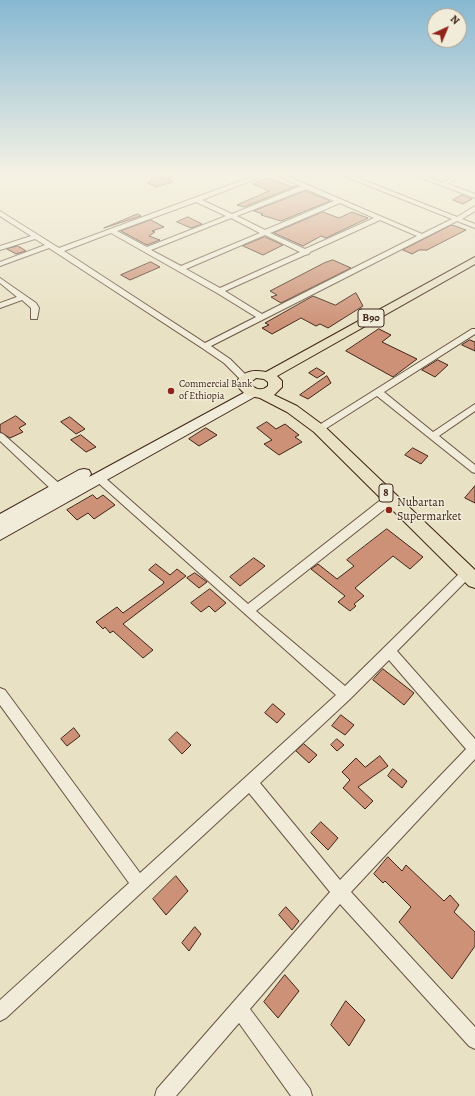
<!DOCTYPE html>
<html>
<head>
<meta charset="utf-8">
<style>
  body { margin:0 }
  #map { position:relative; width:475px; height:1096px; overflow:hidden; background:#e9e1c4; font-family:Alegreya,serif }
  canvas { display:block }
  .north { position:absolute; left:427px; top:8px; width:40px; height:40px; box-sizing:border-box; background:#f1ecd9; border:1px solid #aa9c8c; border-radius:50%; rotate:44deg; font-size:11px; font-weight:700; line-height:16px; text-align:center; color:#402418 }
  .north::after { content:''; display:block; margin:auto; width:14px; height:18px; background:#8f2418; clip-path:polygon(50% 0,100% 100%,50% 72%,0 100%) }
</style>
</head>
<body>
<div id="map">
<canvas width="475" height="1096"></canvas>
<div class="north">N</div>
</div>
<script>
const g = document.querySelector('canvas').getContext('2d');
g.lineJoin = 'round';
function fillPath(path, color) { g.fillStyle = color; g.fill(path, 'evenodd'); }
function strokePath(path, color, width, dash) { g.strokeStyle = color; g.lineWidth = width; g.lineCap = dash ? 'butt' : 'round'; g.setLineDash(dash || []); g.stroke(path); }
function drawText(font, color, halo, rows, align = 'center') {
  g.font = font + ' Alegreya,serif'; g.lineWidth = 3; g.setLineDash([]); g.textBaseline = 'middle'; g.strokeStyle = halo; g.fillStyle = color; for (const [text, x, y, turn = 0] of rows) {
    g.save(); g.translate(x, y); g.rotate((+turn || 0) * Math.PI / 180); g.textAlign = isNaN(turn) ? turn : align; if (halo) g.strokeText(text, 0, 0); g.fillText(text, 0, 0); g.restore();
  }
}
const building = new Path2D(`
  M162,174H176L169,180L173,182L156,187L148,183Z
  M269,178L292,187L297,186L244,207L237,205L269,191L253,184Z
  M306,191L330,201L281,221L261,215L263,214L254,211Z
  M462,195L472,199L463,204L453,200Z
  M323,212L339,218L352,212L368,218L326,238L321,236L303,246L274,233Z
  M138,214L141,216L104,228Z
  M188,217L202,224L191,228L177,222Z
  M151,220L164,227L152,231L155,232L149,236L160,240L147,245L121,231Z
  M452,225L466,230L427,250H419L412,254L403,250Z
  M265,237L283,245L263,255L243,246Z
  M18,246L26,251L16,254L7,249Z
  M333,260L351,268L281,303L271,297L277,295L270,291L324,263Z
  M151,262L160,267L130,280L121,275Z
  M356,293L363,306L328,328L320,324L316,326L301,318L272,334L262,328L269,325L265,323L313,296L335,305Z
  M379,329L391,335L382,342L417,359L393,377L346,351Z
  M470,340L475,342V351L462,345Z
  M438,360L448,365L435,377L422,370Z
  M317,368L325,373L317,378L309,373Z
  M327,376L331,383L308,399L300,395Z
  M16,416L26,424L19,428L23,432L10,438L0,432V425Z
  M70,417L85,429L76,434L61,422Z
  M267,422L276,429L285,424L299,435L295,437L302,442L279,455L264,444L272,440L257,428Z
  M206,428L217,435L199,446L189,439Z
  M81,435L96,447L86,452L71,440Z
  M413,448L428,456L421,464L405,455Z
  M475,486V503L465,498Z
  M93,495L97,499L103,495L115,505L94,519L88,513L77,520L67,510Z
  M387,529L423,557L410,569L393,556L355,588L364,596L354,604L356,606L350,611L338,602L345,596L311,569L318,564L337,579L354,566L347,560Z
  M254,558L265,566L240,586L230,577Z
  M156,564L170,575L177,569L186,576L123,624L153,650L143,658L113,631L110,633L105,627L103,629L96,622L117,607L123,613L163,584L164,582L149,570Z
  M195,573L207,582L199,588L187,578Z
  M210,589L226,603L215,612L209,606L201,612L191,603Z
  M383,669L414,693L404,705L373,680Z
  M273,704L285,714L277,723L265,713Z
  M341,715L354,725L345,735L332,726Z
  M74,728L80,736L67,746L61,739Z
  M177,732L191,745L182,754L169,740Z
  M337,739L344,745L337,751L331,745Z
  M304,744L317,755L309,763L296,751Z
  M380,756L388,766L358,787L373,801L365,809L343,788L350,780L342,772L356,758L365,767Z
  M393,769L407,781L402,788L388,776Z
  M321,822L338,838L328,850L311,833Z
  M388,857L402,871L406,865L444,901L450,895L459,905L454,912L475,932V946L452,979L399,922L411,907L385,881L383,883L374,874Z
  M176,876L188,891L166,915L153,899Z
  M286,907L299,921L292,930L279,915Z
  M195,927L201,934L189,951L182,943Z
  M285,975L299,991L278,1018L264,1002Z
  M346,1001L365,1020L349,1046L331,1025Z`);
const street = new Path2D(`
  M259,174H268L202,200L232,214L301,186L274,174H282L422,234L452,219L339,174H348L457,217L475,206V211L462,219L475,224V228L457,221L211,346L230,359L248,377V381H242L224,363L202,348L49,248L0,266V262L45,245L35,239L0,250V246L31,236L0,216V211L59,248ZM306,189L334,201L265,230L237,216ZM196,202L226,216L147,247L117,231ZM340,203L374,218L305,249L270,233ZM231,218L260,233L181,266L151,250ZM380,220L417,236L262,314L225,291L305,255L309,254L310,252ZM111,233L217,293L256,317L205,343L64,251ZM265,235L300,252L220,288L186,269Z
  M411,174H420L443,183L457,174H464L448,184L475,194V198Z
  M0,278L36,303L39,308L37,319H31V308L22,300L0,308V303L17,297L0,283Z
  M472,329H475V334L384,392L433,432L475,404V411L439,436L475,465V473L472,472L377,396L322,431H316V427Z
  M0,433L3,434L61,485L62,488L61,491H53L0,441Z
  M99,474L103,476L248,604L387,495H395L396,498L395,501L256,611L345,686L463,570H471L473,573L471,576L397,651L475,739V759L351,892L475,1027V1049L469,1046L340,904L250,1009L310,1089L312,1096H291L239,1023L176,1096H155L157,1089L330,892L249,793L6,1018L0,1021V1000L129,883L0,705V688L5,690L140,873L336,695L95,480L94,478L95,476ZM389,660L466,749L340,880L260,783L350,699Z`);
const secondary = new Path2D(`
  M251,389L256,390L257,393L256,396L0,540V514L79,470L84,469L89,470L91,474L89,477Z`);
const primary = new Path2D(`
  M475,257V264L277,376L282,381V387L274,395L297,406L324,426L475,570V588L469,586L314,432L287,412L260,398L246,395L237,386V381C245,370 254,370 266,372ZM256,378L264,379L268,382V386C262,391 257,390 251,385V382Z`);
const markers = [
  [171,391,4,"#8f2418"],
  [389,510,4,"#8f2418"]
];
const farPoinames = [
  ["Commercial Bank",179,385],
  ["of Ethiopia",179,397]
];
const shields = [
  [371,318,26],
  [386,493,14]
];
const shieldNames = [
  ["B90",371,318],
  ["8",386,493]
];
const poiNames = [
  ["Nubartan",397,503],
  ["Supermarket",397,517]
];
fillPath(building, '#cc9176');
strokePath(building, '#402418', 1);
strokePath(street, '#6a5343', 2);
strokePath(secondary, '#402418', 2);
strokePath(primary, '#402418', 2);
fillPath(street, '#f1ecd9');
fillPath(secondary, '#f1ecd9');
fillPath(primary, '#e9e1c4');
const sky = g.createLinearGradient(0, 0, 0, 328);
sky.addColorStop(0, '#87b8d2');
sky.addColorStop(0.53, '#f5f2e4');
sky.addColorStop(1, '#f5f2e400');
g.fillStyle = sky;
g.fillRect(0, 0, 475, 328);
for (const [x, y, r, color] of markers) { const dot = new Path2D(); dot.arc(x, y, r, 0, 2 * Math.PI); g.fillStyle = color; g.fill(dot); strokePath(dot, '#f1ecd9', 1.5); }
drawText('10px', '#402418', '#f1ecd9', farPoinames, 'left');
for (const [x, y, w] of shields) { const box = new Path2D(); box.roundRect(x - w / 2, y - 9, w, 18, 3); g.fillStyle = '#f1ecd9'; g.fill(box); strokePath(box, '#402418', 1); }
drawText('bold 11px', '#402418', null, shieldNames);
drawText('12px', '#402418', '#f1ecd9', poiNames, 'left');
</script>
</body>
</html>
